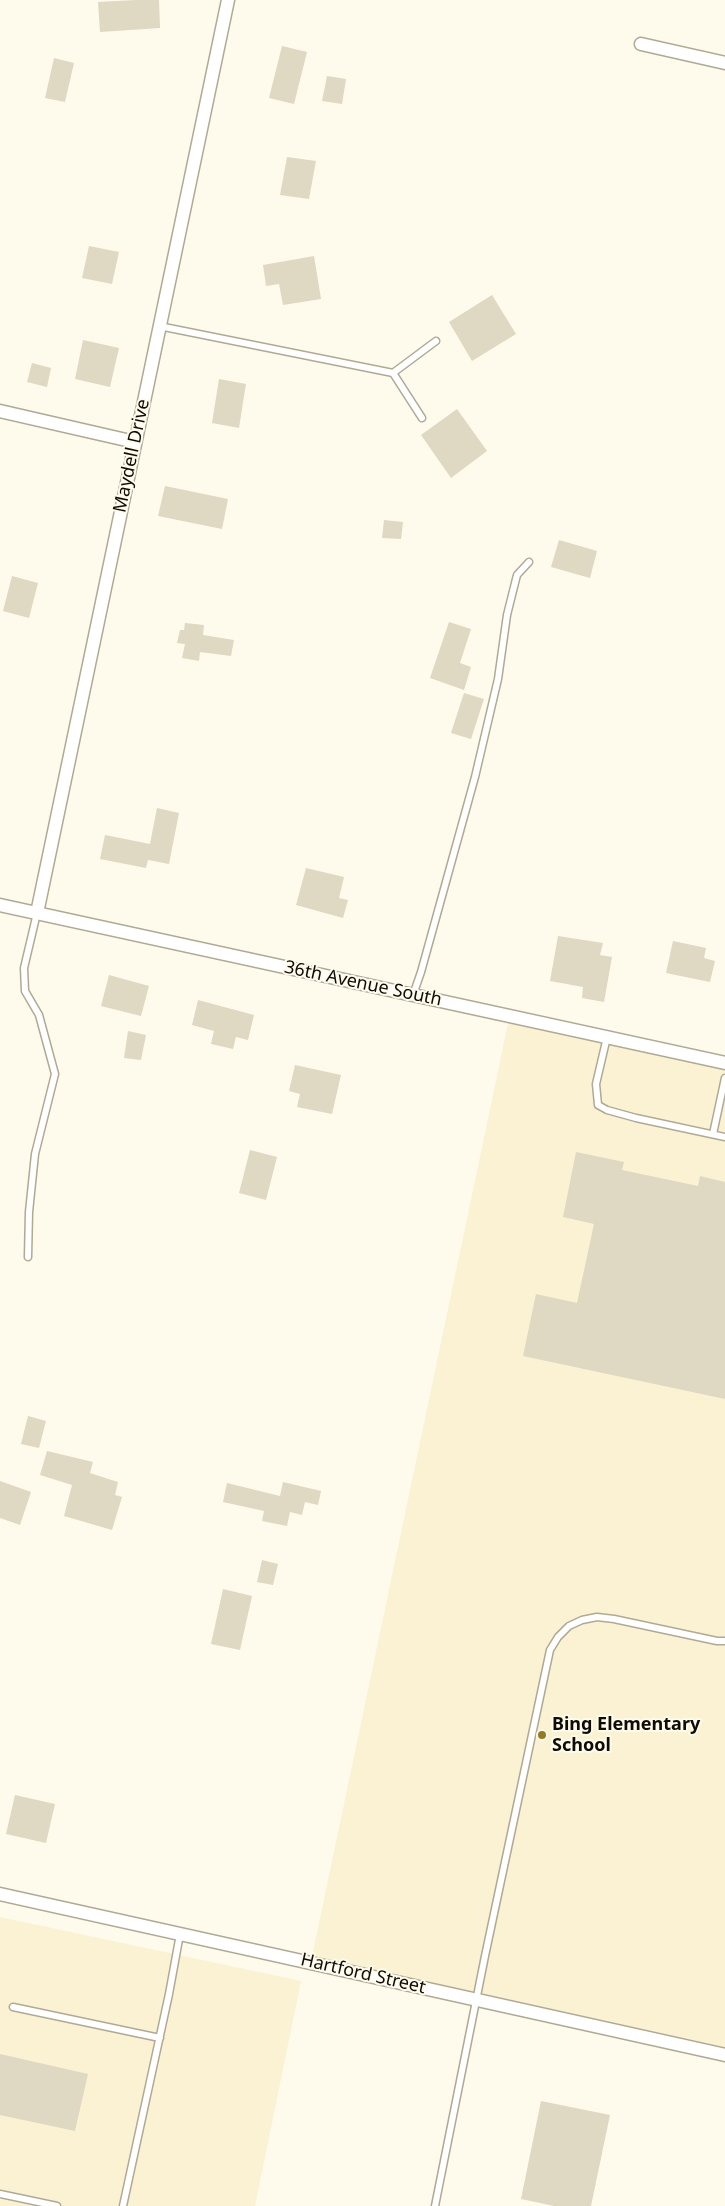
<!DOCTYPE html>
<html>
<head>
<meta charset="utf-8">
<style>
  body { margin:0 }
  canvas { display:block; background:#fefaec }
</style>
</head>
<body>
<canvas width="725" height="2206"></canvas>
<script>
const g = document.querySelector('canvas').getContext('2d');
g.lineJoin = 'round';
function fillPath(path, color) { g.fillStyle = color; g.fill(path, 'evenodd'); }
function strokePath(path, color, width, dash) { g.strokeStyle = color; g.lineWidth = width; g.lineCap = dash ? 'butt' : 'round'; g.setLineDash(dash || []); g.stroke(path); }
function drawText(font, color, halo, rows, align = 'center') {
  g.font = font + ' "Noto Sans",sans-serif'; g.lineWidth = 4; g.setLineDash([]); g.textBaseline = 'middle'; g.strokeStyle = halo; g.fillStyle = color; for (const [text, x, y, turn = 0] of rows) {
    g.save(); g.translate(x, y); g.rotate((+turn || 0) * Math.PI / 180); g.textAlign = isNaN(turn) ? turn : align; if (halo) g.strokeText(text, 0, 0); g.fillText(text, 0, 0); g.restore();
  }
}
const built = new Path2D(`
  M510,1014L725,1061V2053L311,1961Z
  M0,1917L301,1981L255,2206H0Z`);
const building = new Path2D(`
  M135,0H159L160,28L100,32L98,2Z
  M282,46L307,52L294,104L269,98Z
  M54,58L74,63L65,102L45,98Z
  M327,76L346,79L342,104L322,101Z
  M287,157L316,161L309,199L280,195Z
  M89,246L119,252L112,284L82,278Z
  M314,256L321,299L283,305L279,284L266,286L263,265Z
  M492,295L516,334L472,361L449,322Z
  M83,340L119,348L110,387L75,379Z
  M32,363L51,368L47,387L27,382Z
  M219,379L246,384L239,428L212,423Z
  M457,409L487,451L451,478L421,435Z
  M165,486L228,499L222,529L158,516Z
  M384,520L403,522L401,539L382,538Z
  M559,540L597,551L590,578L551,567Z
  M12,576L38,583L29,618L3,611Z
  M449,622L471,629L460,663L471,667L464,690L430,678Z
  M185,623L204,625L203,635L234,640L231,656L200,652L199,661L182,658L185,644L177,643L180,630H184Z
  M464,693L484,699L471,739L451,733Z
  M157,808L179,813L169,864L148,860L146,868L100,859L105,835L150,844Z
  M306,868L344,877L339,898L348,900L343,918L296,905Z
  M558,936L603,943L600,955L612,957L604,1002L582,998L583,987L550,981Z
  M673,941L706,948L704,958L715,961L710,982L666,973Z
  M109,975L149,986L141,1016L101,1006Z
  M198,1000L254,1015L248,1040L236,1037L233,1049L211,1044L214,1031L192,1025Z
  M128,1031L146,1035L141,1060L124,1058Z
  M295,1065L341,1075L332,1114L297,1107L300,1094L289,1091Z
  M250,1150L277,1157L266,1200L239,1193Z
  M576,1152L624,1162L622,1170L698,1186L700,1176L725,1182V1399L523,1356L536,1294L577,1303L594,1224L563,1217Z
  M28,1416L46,1421L39,1448L21,1444Z
  M47,1451L93,1462L90,1473L118,1482L115,1495L122,1497L112,1530L64,1516L72,1485L40,1475Z
  M0,1481L31,1492L20,1525L0,1518Z
  M283,1482L321,1491L318,1505L305,1502L302,1515L290,1512L287,1526L262,1521L264,1511L223,1502L227,1483L280,1496Z
  M262,1560L278,1564L273,1585L257,1582Z
  M223,1589L252,1596L240,1650L211,1644Z
  M15,1795L55,1804L46,1843L6,1834Z
  M0,2054L88,2074L75,2131L0,2115Z
  M541,2101L610,2115L591,2206H554L521,2199Z`);
const lane = new Path2D(`
  M159,326L393,373L436,341
  M393,373L422,418
  M413,995L421,972L475,777L498,679L507,615L517,575L529,562
  M607,1037L596,1084L598,1105L607,1110L636,1118L725,1137
  M713,1134L725,1078
  M28,1257L29,1212L35,1154L55,1074L39,1015L25,991L24,968L37,913
  M13,2007L160,2038
  M0,2194L57,2206
  M123,2206L169,1994L180,1934
  M435,2206L485,1956L550,1650L558,1637L569,1626L582,1620L597,1617L614,1619L717,1641H725`);
const street = new Path2D(`
  M641,44L725,63
  M0,411L135,442
  M0,905L725,1063
  M37,913L228,0
  M0,1894L725,2055`);
const markers = [
  [542,1735,5,"#947b22"]
];
const streetNames = [
  ["Maydell Drive",132,456,-78],
  ["36th Avenue South",363,984,12],
  ["Hartford Street",363,1974,13]
];
const poiNames = [
  ["Bing Elementary",552,1725],
  ["School",552,1746]
];
fillPath(built, '#fbf2d4');
fillPath(building, '#dfd8c2');
strokePath(lane, '#b0a994', 9);
strokePath(street, '#b0a994', 15);
strokePath(lane, '#fff', 6);
strokePath(street, '#fff', 12);
for (const [x, y, r, color] of markers) { const dot = new Path2D(); dot.arc(x, y, r, 0, 2 * Math.PI); g.fillStyle = color; g.fill(dot); strokePath(dot, '#fefaec', 2); }
drawText('18px', '#0f0c06', '#fefaec', streetNames);
drawText('bold 18px', '#0f0c06', '#fefaec', poiNames, 'left');
</script>
</body>
</html>
